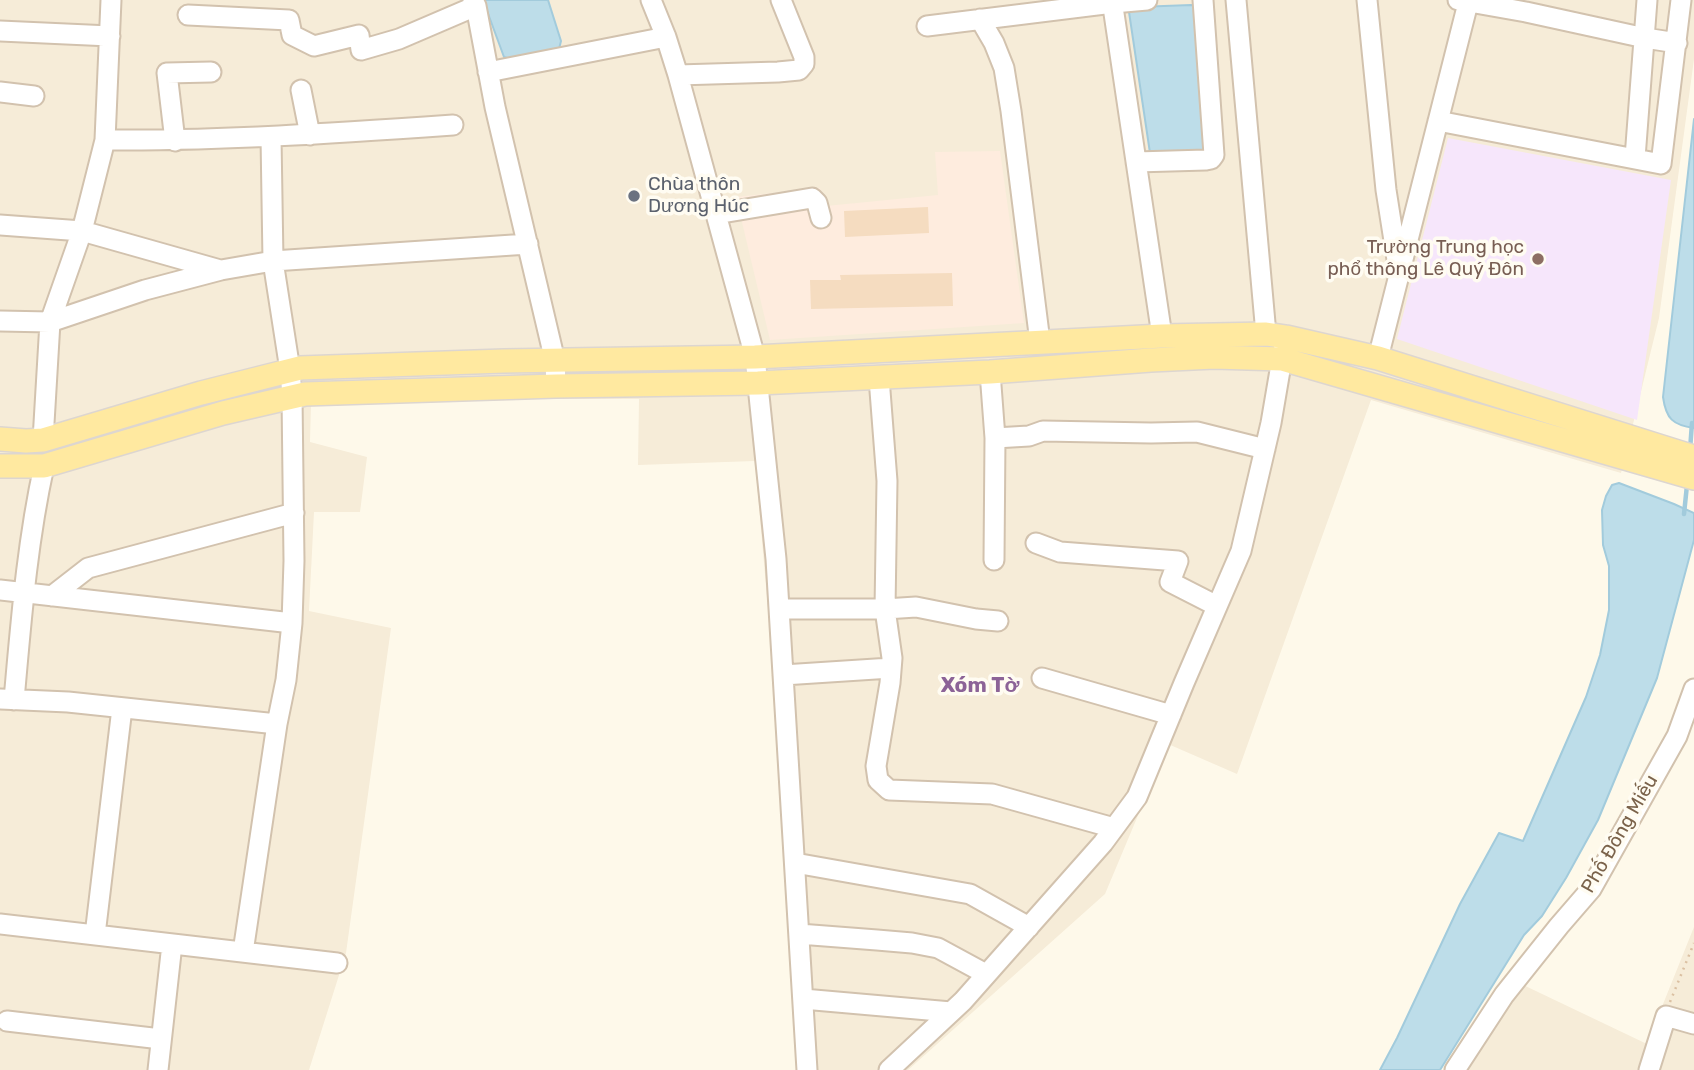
<!DOCTYPE html>
<html>
<head>
<meta charset="utf-8">
<style>
  body { margin:0 }
  canvas { display:block; background:#fef9ea }
</style>
</head>
<body>
<canvas width="1694" height="1070"></canvas>
<script>
const g = document.querySelector('canvas').getContext('2d');
g.lineJoin = 'round';
function fillPath(path, color) { g.fillStyle = color; g.fill(path, 'evenodd'); }
function strokePath(path, color, width, dash) { g.strokeStyle = color; g.lineWidth = width; g.lineCap = dash ? 'butt' : 'round'; g.setLineDash(dash || []); g.stroke(path); }
function drawText(font, color, halo, rows, align = 'center') {
  g.font = font + ' Rubik,sans-serif'; g.lineWidth = 7; g.setLineDash([]); g.textBaseline = 'middle'; g.strokeStyle = halo; g.fillStyle = color; for (const [text, x, y, turn = 0] of rows) {
    g.save(); g.translate(x, y); g.rotate((+turn || 0) * Math.PI / 180); g.textAlign = isNaN(turn) ? turn : align; if (halo) g.strokeText(text, 0, 0); g.fillText(text, 0, 0); g.restore();
  }
}
const residential = new Path2D(`
  M0,0H1694V59L1659,318L1621,473L1371,400L1237,774L1168,744L1105,894L908,1070H799L776,700L755,461L638,465L639,399H522L311,403L310,442L367,457L360,512H314L309,611L391,628L346,953L309,1070H0Z
  M1694,927V1070H1461L1517,982L1647,1044Z`);
const commercial = new Path2D(`
  M1000,151L1024,323L770,340L736,197L820,188L826,206L938,195L935,152Z`);
const education = new Path2D(`
  M1448,138L1671,180L1637,420L1397,339Z`);
const water = new Path2D(`
  M483,0H548L561,41L559,49L511,59L504,57Z
  M1191,5L1197,6L1206,153H1150L1129,12L1137,7Z
  M1694,119V428C1673,425 1666,419 1663,397Z
  M1619,483L1674,504L1694,513V540L1657,678L1598,820L1566,878L1542,916L1524,935L1440,1070H1380L1397,1038L1460,904L1499,833L1523,841L1586,697L1600,655L1609,610V566L1603,545L1602,510L1606,496L1612,485Z`);
const stream = new Path2D(`
  M1690,450L1692,423
  M1684,514L1687,485`);
const building = new Path2D(`
  M928,207L929,233L845,237L844,211Z
  M952,273L953,306L811,309L810,280H841L840,275Z`);
const path = new Path2D(`
  M1670,1002L1694,943`);
const minor = new Path2D(`
  M473,0L476,6L495,107L555,361L556,386
  M651,0L666,37L678,75L755,357L776,559L807,1070
  M1112,0L1162,336
  M1236,0L1266,334
  M1367,0L1386,190L1398,266
  M1458,0L1526,12L1645,38L1677,43
  M188,15L289,20L292,35L314,46L359,35L361,50L399,39L476,6
  M980,19L994,43L1004,68L1011,111L1040,342
  M927,26L1113,3L1147,0
  M0,31L110,36
  M488,72L666,37
  M678,75L778,72L799,70L804,64V57L781,0
  M301,90L310,135
  M0,92L34,96
  M1438,121L1661,164L1681,0
  M105,140C221,141 337,133 453,125
  M175,141L167,73L211,72
  M1635,158L1647,0
  M1136,162L1206,160L1211,159L1214,155L1203,0
  M716,214L812,198L817,203L821,218
  M0,225L82,231L220,270
  M0,321L50,322L145,290L221,270L273,261L528,244
  M1378,358L1468,3
  M990,372L995,438L994,560
  M879,378L887,481L885,609L892,658L890,683L876,766L878,780L889,790L992,794L1114,828
  M995,438L1029,436L1043,431L1151,433L1197,432L1265,449
  M43,440L50,322L82,231L105,140L111,0
  M1036,543L1060,552L1178,561L1170,582L1217,606
  M0,590L292,623
  M52,596L88,568L294,513
  M779,609H885L916,607L976,619L998,621
  M783,675L891,668
  M1042,678L1171,715
  M0,699L68,702L277,724
  M14,700C21,622 27,543 44,466
  M795,863L970,894L1029,927
  M0,924L337,963
  M799,934L877,940L912,943L938,948L986,974
  M95,935L122,708
  M243,952L277,724L286,680L292,623L294,561L292,396L290,370L273,261L271,137
  M803,999L951,1012
  M7,1021L161,1039
  M158,1070L172,944
  M889,1070L963,1001L1103,843L1137,797L1184,683L1241,551L1271,423L1284,347
  M1455,1070L1504,995L1559,926L1591,889L1677,736L1694,689
  M1649,1070L1666,1016L1694,1024`);
const major = new Path2D(`
  M0,439L26,441L43,440L201,393L300,368L504,361L755,357L1162,336L1266,334L1286,337L1378,358L1694,457
  M0,466H44L223,413L305,394L556,386L758,383L990,372L1151,360L1214,357L1282,359L1694,478`);
const markers = [
  [634,196,7,"#6b7280"],
  [1538,259,7,"#8d6e63"]
];
const worshipNames = [
  ["Chùa thôn",648,185],
  ["Dương Húc",648,207]
];
const educationNames = [
  ["Trường Trung học",1524,248],
  ["phổ thông Lê Quý Đôn",1524,270]
];
const streetNames = [
  ["Phố Đông Miếu",1620,834,-60]
];
const neighbourhoodNames = [
  ["Xóm Tờ",980,686]
];
fillPath(residential, '#f6ecd8');
fillPath(commercial, '#feecde');
fillPath(education, '#f6e6fb');
fillPath(water, '#bddde9');
strokePath(water, '#a2cbdc', 2);
strokePath(stream, '#a2cbdc', 4.5);
fillPath(building, '#f5dcc0');
strokePath(minor, '#d2c2ae', 23);
strokePath(major, '#ddd6d0', 26);
strokePath(path, '#dbc0a2', 2.5, [2, 5]);
strokePath(minor, '#fff', 19);
strokePath(major, '#ffe9a0', 23);
for (const [x, y, r, color] of markers) { const dot = new Path2D(); dot.arc(x, y, r, 0, 2 * Math.PI); g.fillStyle = color; g.fill(dot); strokePath(dot, '#fffcf2', 2.5); }
drawText('19px', '#5b616d', '#fffcf2', worshipNames, 'left');
drawText('19px', '#785e54', '#fffcf2', educationNames, 'right');
drawText('19px', '#7b634b', '#fffcf2', streetNames);
drawText('bold 21px', '#8c6397', '#fffcf2', neighbourhoodNames);
</script>
</body>
</html>
